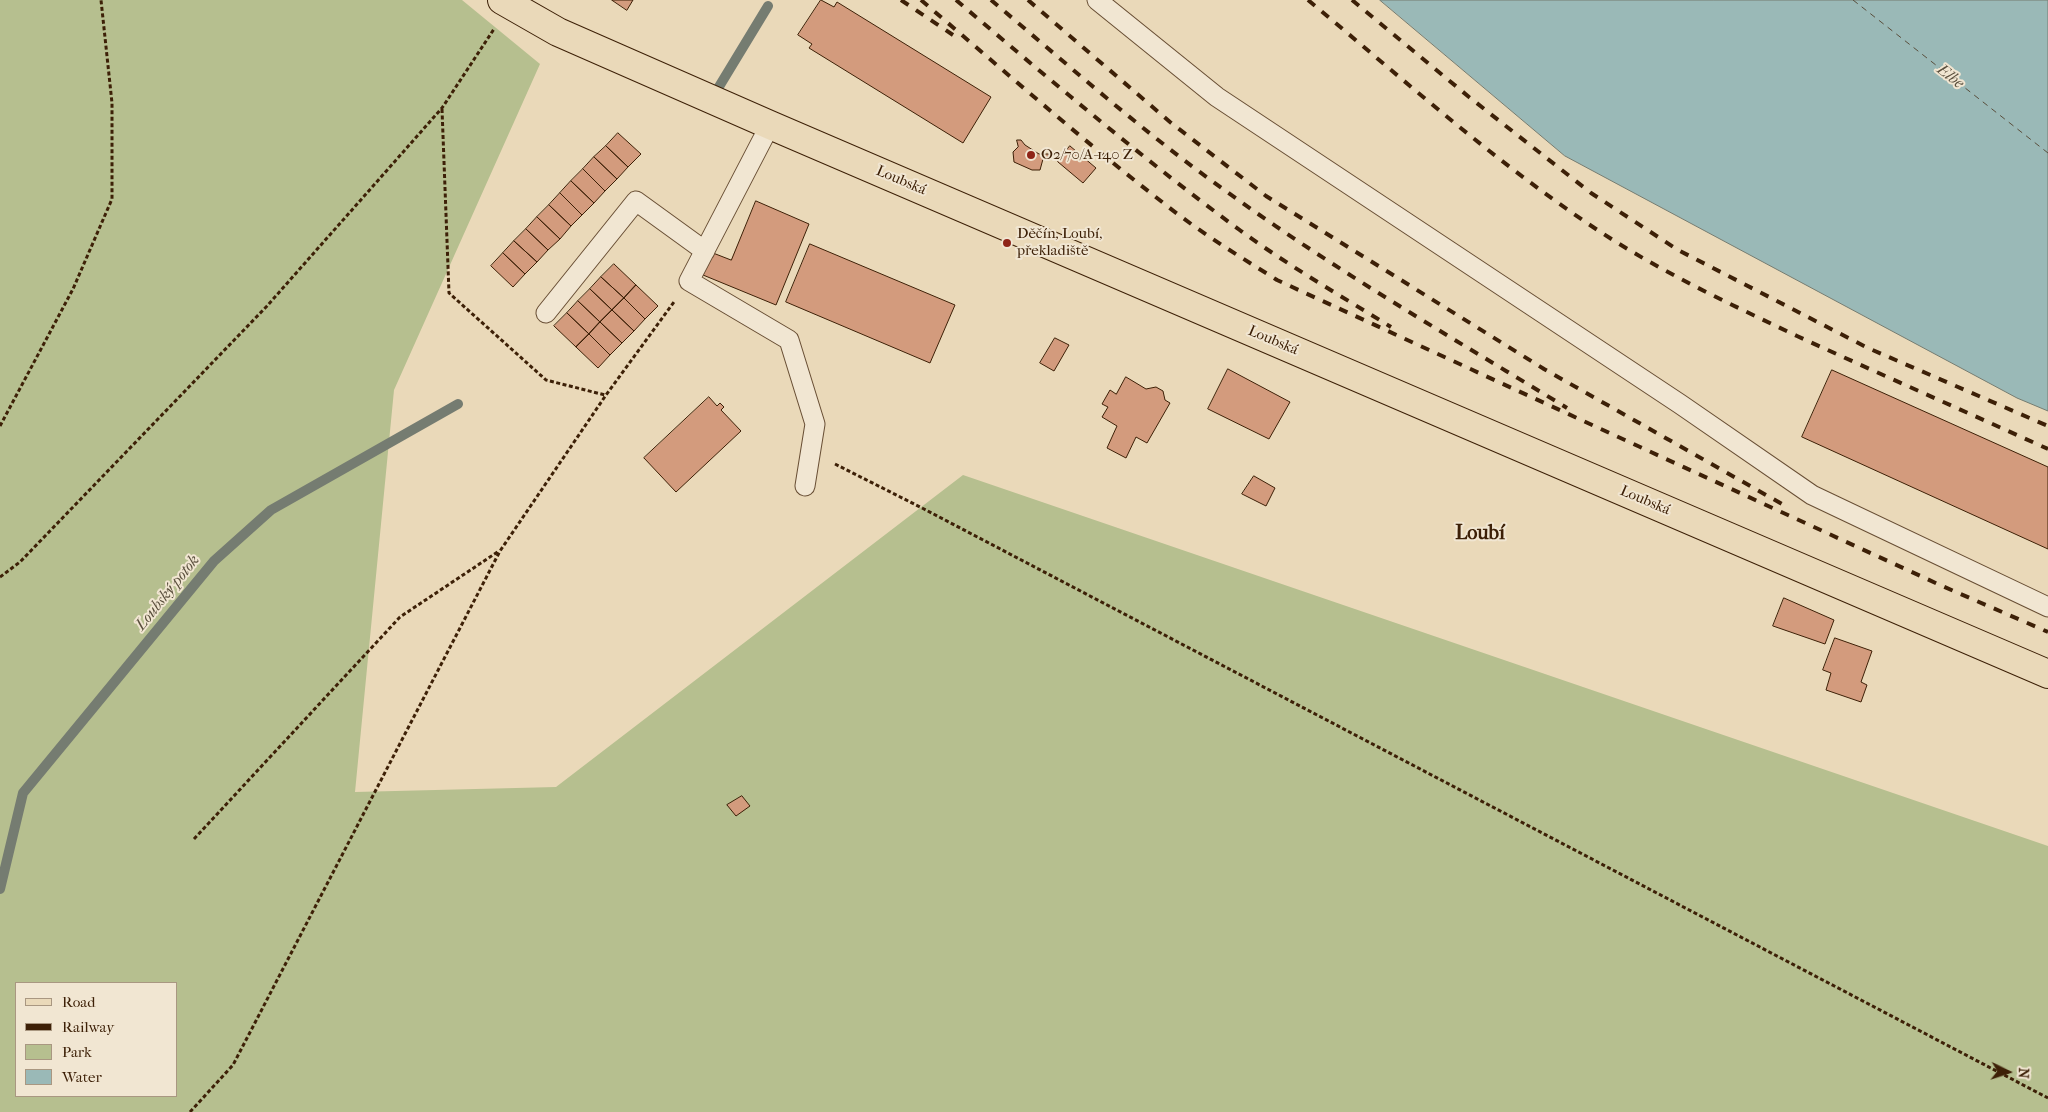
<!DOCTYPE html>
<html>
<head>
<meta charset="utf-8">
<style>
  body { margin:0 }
  #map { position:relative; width:2048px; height:1112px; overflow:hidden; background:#ead9b9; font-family:"IM FELL French Canon",serif }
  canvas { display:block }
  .legend { position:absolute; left:15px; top:982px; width:162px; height:115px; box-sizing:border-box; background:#f1e6d2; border:1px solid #a99781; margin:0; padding:6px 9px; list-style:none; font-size:15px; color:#3d2007 }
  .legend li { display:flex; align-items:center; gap:10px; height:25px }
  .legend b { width:25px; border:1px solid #a99781 }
  .north { position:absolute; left:1983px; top:1047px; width:50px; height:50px; -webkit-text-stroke:4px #f1e6d2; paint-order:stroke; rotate:94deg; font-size:14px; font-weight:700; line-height:20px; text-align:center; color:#3d2007 }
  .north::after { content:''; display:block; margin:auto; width:18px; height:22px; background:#3d2007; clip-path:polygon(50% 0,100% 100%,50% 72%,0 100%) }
</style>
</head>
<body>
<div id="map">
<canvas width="2048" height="1112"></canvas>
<ul class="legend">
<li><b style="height:6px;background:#ead9b9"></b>Road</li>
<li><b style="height:6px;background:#3d2007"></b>Railway</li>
<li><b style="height:14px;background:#b6bf8f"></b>Park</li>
<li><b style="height:14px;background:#9ab9b7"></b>Water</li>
</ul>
<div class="north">N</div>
</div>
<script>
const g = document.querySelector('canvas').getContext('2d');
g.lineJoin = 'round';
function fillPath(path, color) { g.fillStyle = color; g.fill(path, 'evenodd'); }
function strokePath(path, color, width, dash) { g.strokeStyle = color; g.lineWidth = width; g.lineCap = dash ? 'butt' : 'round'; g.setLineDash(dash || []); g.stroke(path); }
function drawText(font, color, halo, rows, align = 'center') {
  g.font = font + ' "IM FELL French Canon",serif'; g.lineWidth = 4; g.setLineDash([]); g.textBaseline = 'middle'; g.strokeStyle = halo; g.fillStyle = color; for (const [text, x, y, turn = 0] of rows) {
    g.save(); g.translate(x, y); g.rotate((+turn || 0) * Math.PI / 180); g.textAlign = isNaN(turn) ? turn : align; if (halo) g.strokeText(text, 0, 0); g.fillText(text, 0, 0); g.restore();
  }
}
const green = new Path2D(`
  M0,0H462L540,64L394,390L355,792L556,787L963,475L2048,846V1112H0ZM16,983H176V1096H16Z`);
const water = new Path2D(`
  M1380,0H2048V411L2017,398L1565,156Z`);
const stream = new Path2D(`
  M717,90L768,6
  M0,889L23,793L214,561L271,510L458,404`);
const ferry = new Path2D(`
  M1853,0L2048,153`);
const building = new Path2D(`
  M612,0H633L627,10Z
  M821,0L834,7L837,2L991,97L963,143L809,48L812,44L798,35Z
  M618,133L641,154L628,167L606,146Z
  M1017,140H1021L1025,145L1039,154H1049L1047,159H1043L1040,170H1032L1014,162L1013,152L1018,147Z
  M606,146L628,167L617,179L594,157Z
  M1070,146L1096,168L1083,183L1058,162Z
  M594,157L617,179L605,191L583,169Z
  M583,169L605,191L594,203L571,181Z
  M571,181L594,203L582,215L560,193Z
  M560,193L582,215L571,226L549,205Z
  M756,201L809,224L776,305L703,275L713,253L731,260Z
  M549,205L571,226L560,239L537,217Z
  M537,217L560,239L548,250L526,229Z
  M526,229L548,250L537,262L514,241Z
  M514,241L537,262L525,274L503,253Z
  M810,244L955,305L930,363L786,302Z
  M503,253L525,274L513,287L491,266Z
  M614,264L636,285L624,298L601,277Z
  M601,277L624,298L612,310L590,289Z
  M636,285L658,306L645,319L624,298Z
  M590,289L612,310L600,322L578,301Z
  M624,298L645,319L634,331L612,310Z
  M578,301L600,322L589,334L567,313Z
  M612,310L634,331L622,343L600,322Z
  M567,313L589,334L576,347L554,326Z
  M600,322L622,343L610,355L589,334Z
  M589,334L610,355L598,368L576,347Z
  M1055,338L1069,345L1054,371L1040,363Z
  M1228,369L1290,402L1269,439L1208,409Z
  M1832,370L2048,467V549L1802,437Z
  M1126,377L1146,389L1156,387L1163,391L1165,400L1170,403L1147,443L1136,437L1126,458L1107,448L1117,426L1102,417L1108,407L1102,404L1110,390L1116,394Z
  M709,397L717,406L720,403L724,407L721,410L741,431L676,492L644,458Z
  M1254,476L1275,488L1266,506L1242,494Z
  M1784,598L1834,620L1825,644L1773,626Z
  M1835,638L1872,651L1861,682L1867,685L1861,702L1826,690L1831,673L1823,670Z
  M742,796L750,806L736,816L727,805Z`);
const path = new Path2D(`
  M442,109L449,293L546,380L605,395
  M0,426L73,289L112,199V103L101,0
  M835,464L924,509L2048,1098
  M0,577L20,562L267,306L442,108L494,29
  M194,839L400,617L499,551
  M190,1112L233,1065L500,551L606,395L674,302`);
const lane = new Path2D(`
  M1097,0L1217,97L1680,404L1812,495L2048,607
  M770,125L689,281L789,340L815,424L805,486
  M546,313L636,201L705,251`);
const primary = new Path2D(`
  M502,0L558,32L770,125L2048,674`);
const rail = new Path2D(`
  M901,0L953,35
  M921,0C1002,69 1082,140 1166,205C1201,233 1239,256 1277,280L1940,585L2048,632
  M956,0C1049,79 1143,159 1241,231C1289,266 1341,296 1391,327
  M991,0C1067,64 1142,131 1223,189C1333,269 1451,337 1567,408
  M1028,0L1170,122L1266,196L1544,369L1789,508
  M1308,0C1403,79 1496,163 1599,231C1661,272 1730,304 1797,336C1880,374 1964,411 2048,449
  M1352,0L1469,97L1591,193L1678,250L1868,348L2048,426`);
const markers = [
  [1031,155,5,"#8f2418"],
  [1007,243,5,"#8f2418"]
];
const poiNames = [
  ["O2/70/A-140 Z",1041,155],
  ["Děčín, Loubí,",1017,234],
  ["překladiště",1017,251]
];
const streetNames = [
  ["Loubská",901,181,23],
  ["Loubská",1273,341,23],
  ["Loubská",1645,501,23]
];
const waterNames = [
  ["Elbe",1950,77,38],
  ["Loubský potok",168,593,-51]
];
const districtNames = [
  ["Loubí",1480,534]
];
fillPath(green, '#b6bf8f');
fillPath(water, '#9ab9b7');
strokePath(water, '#757c71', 1);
strokePath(stream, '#757c71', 10);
strokePath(ferry, '#594e3c', 1, [6, 5]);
fillPath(building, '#d39b7d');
strokePath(building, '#3d2007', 1);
strokePath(lane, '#684e34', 21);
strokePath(primary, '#3d2007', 30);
strokePath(path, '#3d2007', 3, [4, 2.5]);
strokePath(lane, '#f1e6d2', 19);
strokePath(primary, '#ead9b9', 28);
strokePath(rail, '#3d2007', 4, [9, 9]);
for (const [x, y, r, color] of markers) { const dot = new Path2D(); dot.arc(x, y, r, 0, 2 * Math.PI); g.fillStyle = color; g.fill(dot); strokePath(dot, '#f1e6d2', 2); }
drawText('15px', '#3d2007', '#f1e6d2', poiNames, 'left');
drawText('15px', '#3d2007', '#f1e6d2', streetNames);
drawText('italic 16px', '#594e3c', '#f1e6d2', waterNames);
drawText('bold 20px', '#3d2007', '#f1e6d2', districtNames);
</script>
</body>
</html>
